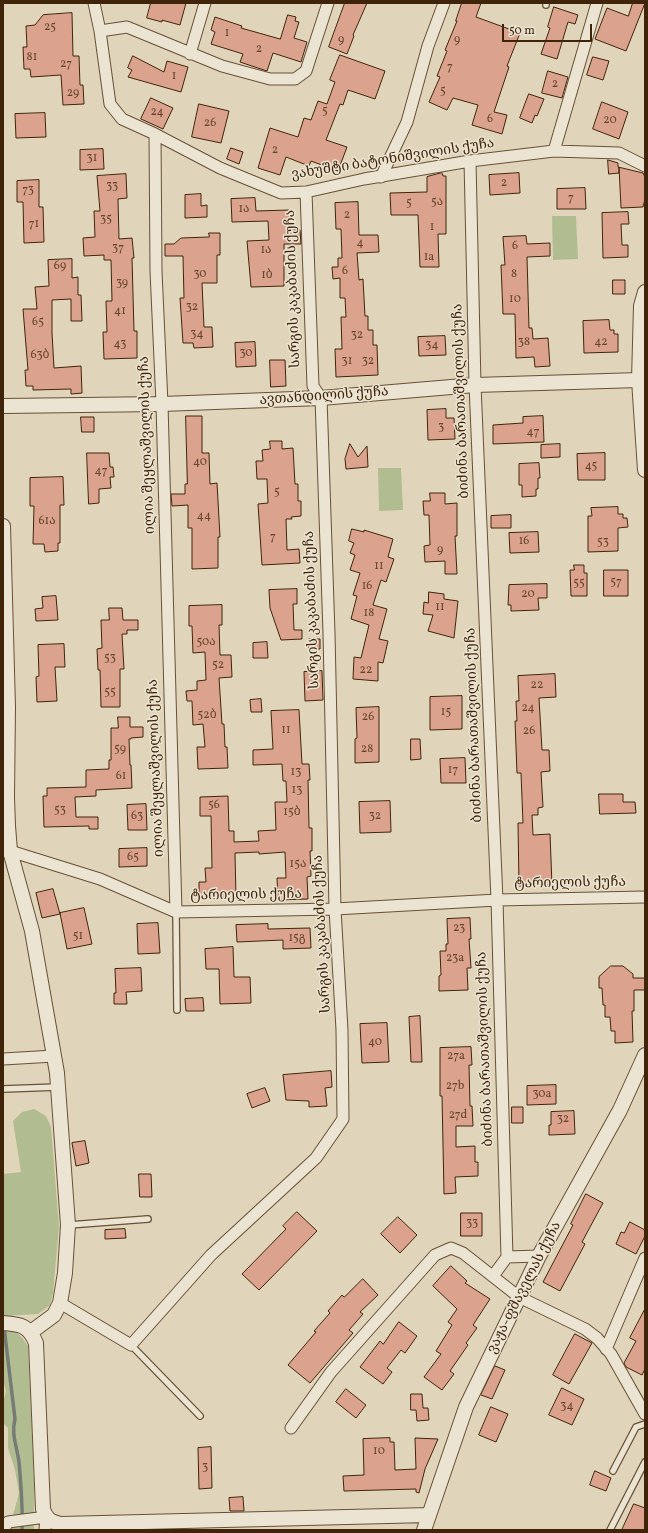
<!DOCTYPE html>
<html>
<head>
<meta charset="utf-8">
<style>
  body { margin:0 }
  #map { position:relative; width:648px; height:1533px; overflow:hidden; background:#e0d5ba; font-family:Vollkorn,serif }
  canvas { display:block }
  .frame { position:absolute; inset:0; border:4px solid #40240a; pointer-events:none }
  .scale { position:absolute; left:502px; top:24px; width:90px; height:18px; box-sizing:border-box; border:2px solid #40240a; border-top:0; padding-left:5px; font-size:12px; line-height:14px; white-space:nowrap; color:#40240a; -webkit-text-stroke:3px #ebe4d2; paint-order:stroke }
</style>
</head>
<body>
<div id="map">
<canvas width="648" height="1533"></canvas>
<div class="frame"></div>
<div class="scale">50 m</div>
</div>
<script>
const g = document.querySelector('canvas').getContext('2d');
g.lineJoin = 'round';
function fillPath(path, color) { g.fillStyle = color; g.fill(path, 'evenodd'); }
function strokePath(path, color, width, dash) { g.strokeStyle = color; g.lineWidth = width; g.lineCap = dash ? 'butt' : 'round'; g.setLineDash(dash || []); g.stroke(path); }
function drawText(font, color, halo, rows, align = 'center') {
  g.font = font + ' Vollkorn,"Noto Serif Georgian",serif'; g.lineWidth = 3; g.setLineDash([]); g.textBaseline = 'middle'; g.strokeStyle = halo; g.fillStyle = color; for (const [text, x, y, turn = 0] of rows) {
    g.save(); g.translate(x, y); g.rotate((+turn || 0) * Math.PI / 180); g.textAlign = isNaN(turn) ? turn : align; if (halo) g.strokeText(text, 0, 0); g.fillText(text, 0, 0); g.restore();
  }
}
const green = new Path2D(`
  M576,216L578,259L553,260L552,216Z
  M378,468H401L403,510L379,511Z
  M34,1109L46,1116L51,1127L59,1227L53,1293L50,1305L38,1314L3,1316V1174L21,1172L13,1121L22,1112Z
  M3,1331C18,1331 20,1334 28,1346L34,1480V1530H9L19,1493L15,1470L8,1448V1428L3,1423V1403L6,1391L3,1380Z`);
const stream = new Path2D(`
  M4,1327L15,1419C11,1435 17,1446 19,1462C21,1485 23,1507 22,1530`);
const building = new Path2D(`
  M151,3H186L180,25L162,20V22L147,18Z
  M345,3H367L353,35L354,36L347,54L329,47Z
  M462,3H481L476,17L520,33L507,66L509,67L494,112L507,115L502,134L472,125L478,105L453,98L447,110L429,102L440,77L437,76L447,51L445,50L457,21H456Z
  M633,3H645L626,51L595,39L607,8L628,16Z
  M554,7L578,15L575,24L568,22L557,59L541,54L550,28L548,27Z
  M72,13L73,56H79L80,85H83L84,104L63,105L61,75L31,77L30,69H24L23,47H27L26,26L35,25L43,15Z
  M288,15L296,17L295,21L299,22L294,38L307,42L301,62L273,53L267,71L240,62L243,54L211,44L215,32L211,30L215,17L242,26L241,28L280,39Z
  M340,55L385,71L375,99L348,90L343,105L340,104L326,140L347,147L338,171L311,161L309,166L286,157L280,175L258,168L270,128L298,137L304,118L311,120L318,101L327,104L335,82L330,80Z
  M133,56L164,72L167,61L188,67L181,92L128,77L132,70L128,68Z
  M593,57L609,61L603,80L587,75Z
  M548,71L568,77L562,98L542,93Z
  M529,94L544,99L537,116L535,115L532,123L520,118Z
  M151,98L173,108L163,129L141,119Z
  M602,102L628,112L619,139L593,129Z
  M199,104L229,111L221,143L192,137Z
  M45,113L46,137L16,138L15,114Z
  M231,148L243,152L239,164L227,159Z
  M103,149L104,169L80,170V150Z
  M608,160L618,163V167L643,173L645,177V199L643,207L621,208L619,167V173L609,174Z
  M442,173L443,176H446V234H438L439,267H420L418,215H391L390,193L427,192V177Z
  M519,173L520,193L490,195L489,175Z
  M126,174L127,198L118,199L119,239L132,238L134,258H132L134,331H137V358L104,359L103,332H107L106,301H112L111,260H104V255L84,256L83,238L95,237L94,211H100L97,176Z
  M39,180V207H43L44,242L24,243L23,202H17V181Z
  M585,188L586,209H557V189Z
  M201,194V206L207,205V217L185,218V195Z
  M255,198L256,211L289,210L290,230H300L301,244H284V286L251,287L247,241L269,240L268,221L232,222L231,199Z
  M358,202L359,235H378L379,252L357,253L359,280L363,279L365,316H368V330H373V345H377L378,375L336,377L335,349H342L341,317H346L345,298H340V278L333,279L332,267H338V258H342L341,229H336L335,203Z
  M628,212L629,224H621L622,245H628V257L603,258L602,213Z
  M209,233H220V255H217V283H202L204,327H212L213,347L194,348L193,343H183L180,298H184L183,256H165V244H174L181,238L209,237Z
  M526,236L527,244L550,243V256L527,257L529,328H532L533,339L548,338L550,366L535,367L534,357L516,358L515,314H503L501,265H505L503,237Z
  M72,259V278L78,277V295H81L82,321H71V299L52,300V333L54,368L81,366L82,393L71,394V389L33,390V386H26L25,370H28L23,309H37L35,287L49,286L48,260Z
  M613,280H625V294H613Z
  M609,320L610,330H614V334H618V352L584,353L583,321Z
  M445,336L446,355L419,356L418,337Z
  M255,342L256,366L236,367L235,343Z
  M270,360H285L286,386L271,387Z
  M446,409V418H454L455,439L428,440L427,410Z
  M186,416H202V453H209L210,484L217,483L220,537H218V568L192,569V528H188V505L172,506L171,494H185V484H187Z
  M543,416L544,442L493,444V425L523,423V417Z
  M81,417H94V432H82Z
  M270,441H282V449L293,448L295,484H298V501H301V516L291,517L292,519H286L287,550L299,549L300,563L262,565L258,504L268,503L267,479H257L256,461H263L262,450L270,449Z
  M350,444L358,457L367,446L368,467L346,469L345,459Z
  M560,444V457L541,458V445Z
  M87,453H109L110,467H113L114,477H110L111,488L99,489V503L89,504Z
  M605,453V480H578L577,454Z
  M539,463L540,478H538V489H536V496L522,497V485H519V464Z
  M63,477L64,505H60V543H58V551L45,552L44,544H33L34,506H30V478Z
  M430,493H445V504L457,503V536H455L457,574H445V561L425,562L424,546L430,545L429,515H424L423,501H430Z
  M618,507V514H623V518H627L628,527L618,528V551L588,552V516H592L591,508Z
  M511,515V528H491V516Z
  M352,529L364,532V530L393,539L388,557L394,559L386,582L381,580L373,605L387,609L379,639L388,641L383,663L378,662V681L353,679L354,657L361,658L369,625L351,619L357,596L353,595L360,573L350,570L355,555L350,553L354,543L349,541Z
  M538,532L539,552L510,553L509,533Z
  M574,565H584V573H587V596H571L570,570H574Z
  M604,570H628V596H604Z
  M547,584V598H538L539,610L511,611V605H508L509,585Z
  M297,589V604H293L294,630H302V639L281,640L270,608L269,590Z
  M429,592L444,594V599L458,601L454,638L428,631L433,615L423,614L424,602L428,603Z
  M56,596L58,620L36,621L35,609L43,608L42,597Z
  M222,605V625H219L220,655H231L232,677L219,678L222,724H224L225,747H227L228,768L198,769L197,747H205L203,724L193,725L192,701H187L186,691L197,690V681L206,680L205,652L193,653L192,626H189V606Z
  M109,608H122L123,620H138V630H127V634H122L124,669H120V707H101L100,670H98L97,649L102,648L101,620H109Z
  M309,639H320V649L309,650Z
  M267,642L268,658H253V643Z
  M64,644L65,667H55L57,701L37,702L36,677L39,676L38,645Z
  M322,671L323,700L305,701L304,672Z
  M555,674L556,697L539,698L542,750H549L550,771L541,772L543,807L538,808V815H532L533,835L550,834L552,885L519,886L518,823H523L521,773H517L515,721H517L516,701H519L518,676Z
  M462,696V729L430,730V697Z
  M261,699L262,712H251L250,700Z
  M379,707V762L355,763V739L357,738L356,708Z
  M299,710L302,764H309L310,780H308L309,828H312V851H310L311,876L307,877L308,899L278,900L277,878H286L285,852L259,854V852L235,853L236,898H199V882H206L205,868H212L211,816H200V797L228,796L229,831H234V842L259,841L258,831L276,830L275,802H287L286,781H283L282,764L253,765V750L273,749L271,711Z
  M118,717H130V727H143V737L131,738V739H129L130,765H131L132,788L96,790V796L75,797L76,817H98V829H89V826L44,827L43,796H47V788L86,787V770L109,769V760H111V728H118Z
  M411,739H420L421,759L411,760Z
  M465,758L466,783H441L440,759Z
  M599,794H623V802H635L636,813L600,814Z
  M390,801L391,832L360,833L359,802Z
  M146,804L147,830H128L127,805Z
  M147,848V866L119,867V849Z
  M53,889L60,914L42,918L36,893Z
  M84,908L92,944L67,949L60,913Z
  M470,918L471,939H469L471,968H467L468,990L439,991V976L441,975L440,951H446V944H448L447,919Z
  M158,923L160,953L138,954L137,924Z
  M268,924V929L310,928L311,948L283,949V940L237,942L236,925Z
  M233,947L234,977H250L251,1003L220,1004L219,969H206L205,949Z
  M611,966H623L633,974V978H645V990H634V1011H632L633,1042L615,1043V1031H611L610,1017H605V1005H603L602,988H599V977Z
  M141,968L142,991L126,992L127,1004H114V993H116L115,969Z
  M203,998L204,1011H186L185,999Z
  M420,1016L422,1062H411L409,1017Z
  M387,1023L389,1062L362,1063L360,1024Z
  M471,1047L472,1065H469L470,1106H472L473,1126H456V1147L475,1146V1162H478V1176L455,1177L456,1193L444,1194L442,1096H440V1048Z
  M331,1071L332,1087L325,1088L327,1106L309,1107V1101L286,1100L283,1075Z
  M556,1085V1104L527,1105V1086Z
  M265,1088L270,1101L252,1108L247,1094Z
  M512,1107H523V1123H512Z
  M574,1111L575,1134L549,1135V1125H551V1112Z
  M85,1141L89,1163L76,1166L72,1143Z
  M139,1174H151L152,1197H140Z
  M586,1194L603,1203L582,1242L585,1244L560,1291L543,1282L573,1225L571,1224Z
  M297,1212L317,1231L259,1290L242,1274L286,1229L283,1226Z
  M461,1213H482V1236H461Z
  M398,1217L417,1235L400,1253L381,1234Z
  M630,1222L645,1230V1236L636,1254L616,1244L621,1232L624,1233Z
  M125,1229L126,1238L105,1239V1230Z
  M451,1266L467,1281L465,1283L490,1299L473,1325L477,1328L466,1343L468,1345L450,1371L454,1374L442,1390L424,1377L441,1354L436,1351L452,1325L448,1322L457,1309L433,1286Z
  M363,1279L378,1295L360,1312L363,1314L349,1330L353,1333L310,1383L288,1365L316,1332L314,1331L330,1313L328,1311L342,1295L344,1297Z
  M645,1309V1369L642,1375L626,1367L624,1363L636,1341L630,1338Z
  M399,1322L417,1336L405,1353L401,1350L387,1368L392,1372L383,1384L360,1367L380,1341L383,1344Z
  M575,1334L592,1343L569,1384L553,1375Z
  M495,1366L505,1370L492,1399L481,1395Z
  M562,1388L584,1399L572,1425L549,1415Z
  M346,1389L366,1405L356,1418L336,1402Z
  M411,1394H422L423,1408H428L429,1420L417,1421L416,1410H411Z
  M491,1407L508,1414L496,1442L479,1435Z
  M390,1438V1442H394L395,1470L416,1469L415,1438L438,1439L425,1469L419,1493L416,1492V1489L344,1491L343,1476L364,1475L363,1439Z
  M211,1447L212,1488L199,1489L198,1448Z
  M595,1471L611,1478L606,1491L590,1485Z
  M243,1497L244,1511H230L229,1498Z
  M634,1504L645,1508V1530H622Z`);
const service = new Path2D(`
  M546,5V3
  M176,912L177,1010
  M3,1089L58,1087
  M69,1225L148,1219
  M131,1345L200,1416
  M613,1471L636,1427L645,1424
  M610,1530L645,1462`);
const minor = new Path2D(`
  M94,3L100,31L110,104L122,119L155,134L156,271L162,404L176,912
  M100,31L127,27L222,66L270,79H295L306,71L328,3
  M190,54L205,3
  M155,134L220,168L281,193L306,192L364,179L470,161L554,151L619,153L645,166
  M554,151L597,3
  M470,161L475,385L497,900L507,1257L539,1256
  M381,177L407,122L428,46L444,3
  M3,851H10L100,879L176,912L335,909L497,900L645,897
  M3,1059L54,1056
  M493,1276L507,1257
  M60,1303L131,1345L211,1255L316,1158L343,1119L342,1030L335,909L329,633L321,398L313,386L306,192
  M606,1349L645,1258
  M291,1428L331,1372L435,1255L451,1248L463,1253L519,1297L585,1329L597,1338L611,1354L645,1414
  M3,1530L8,1522L46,1517L45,1530`);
const tertiary = new Path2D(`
  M645,292L641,306L639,380L645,470
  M3,406L162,404L321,398L475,385L639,380
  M3,526L8,707L7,797L8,826L10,851L32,931L57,1073L68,1225L65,1273L60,1303L54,1315L31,1332
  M3,1323C21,1324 29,1326 36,1343L43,1509C46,1519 51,1522 61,1524L429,1515
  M424,1530L466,1407L539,1256L620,1110L645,1055`);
const numberNames = [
  ["25",50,28],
  ["1",227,34],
  ["9",341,41],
  ["9",457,41],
  ["2",259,50],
  ["81",32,58],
  ["27",66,65],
  ["7",450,68],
  ["1",174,77],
  ["2",555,85],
  ["5",443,92],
  ["29",73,94],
  ["5",325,112],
  ["24",157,113],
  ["6",490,120],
  ["20",610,121],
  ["26",210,124],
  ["2",275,151],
  ["31",92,159],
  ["2",504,184],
  ["33",112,187],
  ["73",28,191],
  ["7",571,199],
  ["5ა",437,203],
  ["5",409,204],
  ["1ა",244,210],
  ["2",347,216],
  ["35",106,220],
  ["71",34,225],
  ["1",432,228],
  ["4",360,244],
  ["6",515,247],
  ["37",118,249],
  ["1ა",266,251],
  ["1a",429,258],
  ["69",60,267],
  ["6",345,272],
  ["30",200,275],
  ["8",514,275],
  ["1ბ",267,276],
  ["39",122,284],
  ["10",515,300],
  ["32",192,308],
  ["41",120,312],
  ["65",38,323],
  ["34",197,335],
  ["32",357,336],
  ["38",524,343],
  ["42",601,343],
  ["43",120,345],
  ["34",432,346],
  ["30",246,354],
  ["63ბ",40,356],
  ["31",347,362],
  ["32",368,362],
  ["3",441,428],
  ["47",533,433],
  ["40",200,463],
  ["45",591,467],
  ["47",101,472],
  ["5",277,493],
  ["44",204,517],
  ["61ა",47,522],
  ["7",273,538],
  ["16",524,542],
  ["53",603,543],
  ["9",440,551],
  ["11",379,567],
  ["57",616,583],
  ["55",579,584],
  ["16",367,587],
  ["20",528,595],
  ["11",440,608],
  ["18",369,614],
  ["50ა",206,643],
  ["53",110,659],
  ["52",218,666],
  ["22",366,671],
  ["22",537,686],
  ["55",110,693],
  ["24",528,709],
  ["15",446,713],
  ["52ბ",207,716],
  ["26",368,718],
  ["11",286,731],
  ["26",529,732],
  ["59",120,750],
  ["28",367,750],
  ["17",453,771],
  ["13",296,773],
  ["61",121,777],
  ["13",297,791],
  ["56",214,806],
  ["53",60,811],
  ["15ბ",292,813],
  ["63",137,817],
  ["32",375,817],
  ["65",133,858],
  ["15ა",298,865],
  ["23",459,929],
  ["51",78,937],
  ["15გ",297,939],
  ["23a",455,959],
  ["40",375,1043],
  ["27a",456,1057],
  ["27b",455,1087],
  ["30a",542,1095],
  ["27d",458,1116],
  ["32",563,1120],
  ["33",472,1224],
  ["34",567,1407],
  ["10",379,1452],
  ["3",205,1468]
];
const streetNames = [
  ["ვახუშტი ბატონიშვილის ქუჩა",393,160,-9],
  ["სარგის კაკაბაძის ქუჩა",294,289,-92],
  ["ავთანდილის ქუჩა",324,397,-4],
  ["ბიძინა ბარათაშვილის ქუჩა",462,401,-92],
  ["ილია შეყლაშვილის ქუჩა",148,445,-92],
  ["სარგის კაკაბაძის ქუჩა",313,610,-92],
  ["ბიძინა ბარათაშვილის ქუჩა",475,725,-92],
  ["ილია შეყლაშვილის ქუჩა",157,768,-92],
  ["ტარიელის ქუჩა",570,884,-1],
  ["ტარიელის ქუჩა",246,896,-1],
  ["სარგის კაკაბაძის ქუჩა",323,934,-93],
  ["ბიძინა ბარათაშვილის ქუჩა",486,1049,-92],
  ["ვაჟა-ფშაველას ქუჩა",525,1288,-63]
];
fillPath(green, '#b1bd90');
strokePath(stream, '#767b75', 3.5);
fillPath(building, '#dba38d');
strokePath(building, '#40240a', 1);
strokePath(service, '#685036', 8);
strokePath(minor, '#685036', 13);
strokePath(tertiary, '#685036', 16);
strokePath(service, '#ebe4d2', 5.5);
strokePath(minor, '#ebe4d2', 11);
strokePath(tertiary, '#ebe4d2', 14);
drawText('12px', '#67442b', null, numberNames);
drawText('14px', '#40240a', '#ebe4d2', streetNames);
</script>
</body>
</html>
